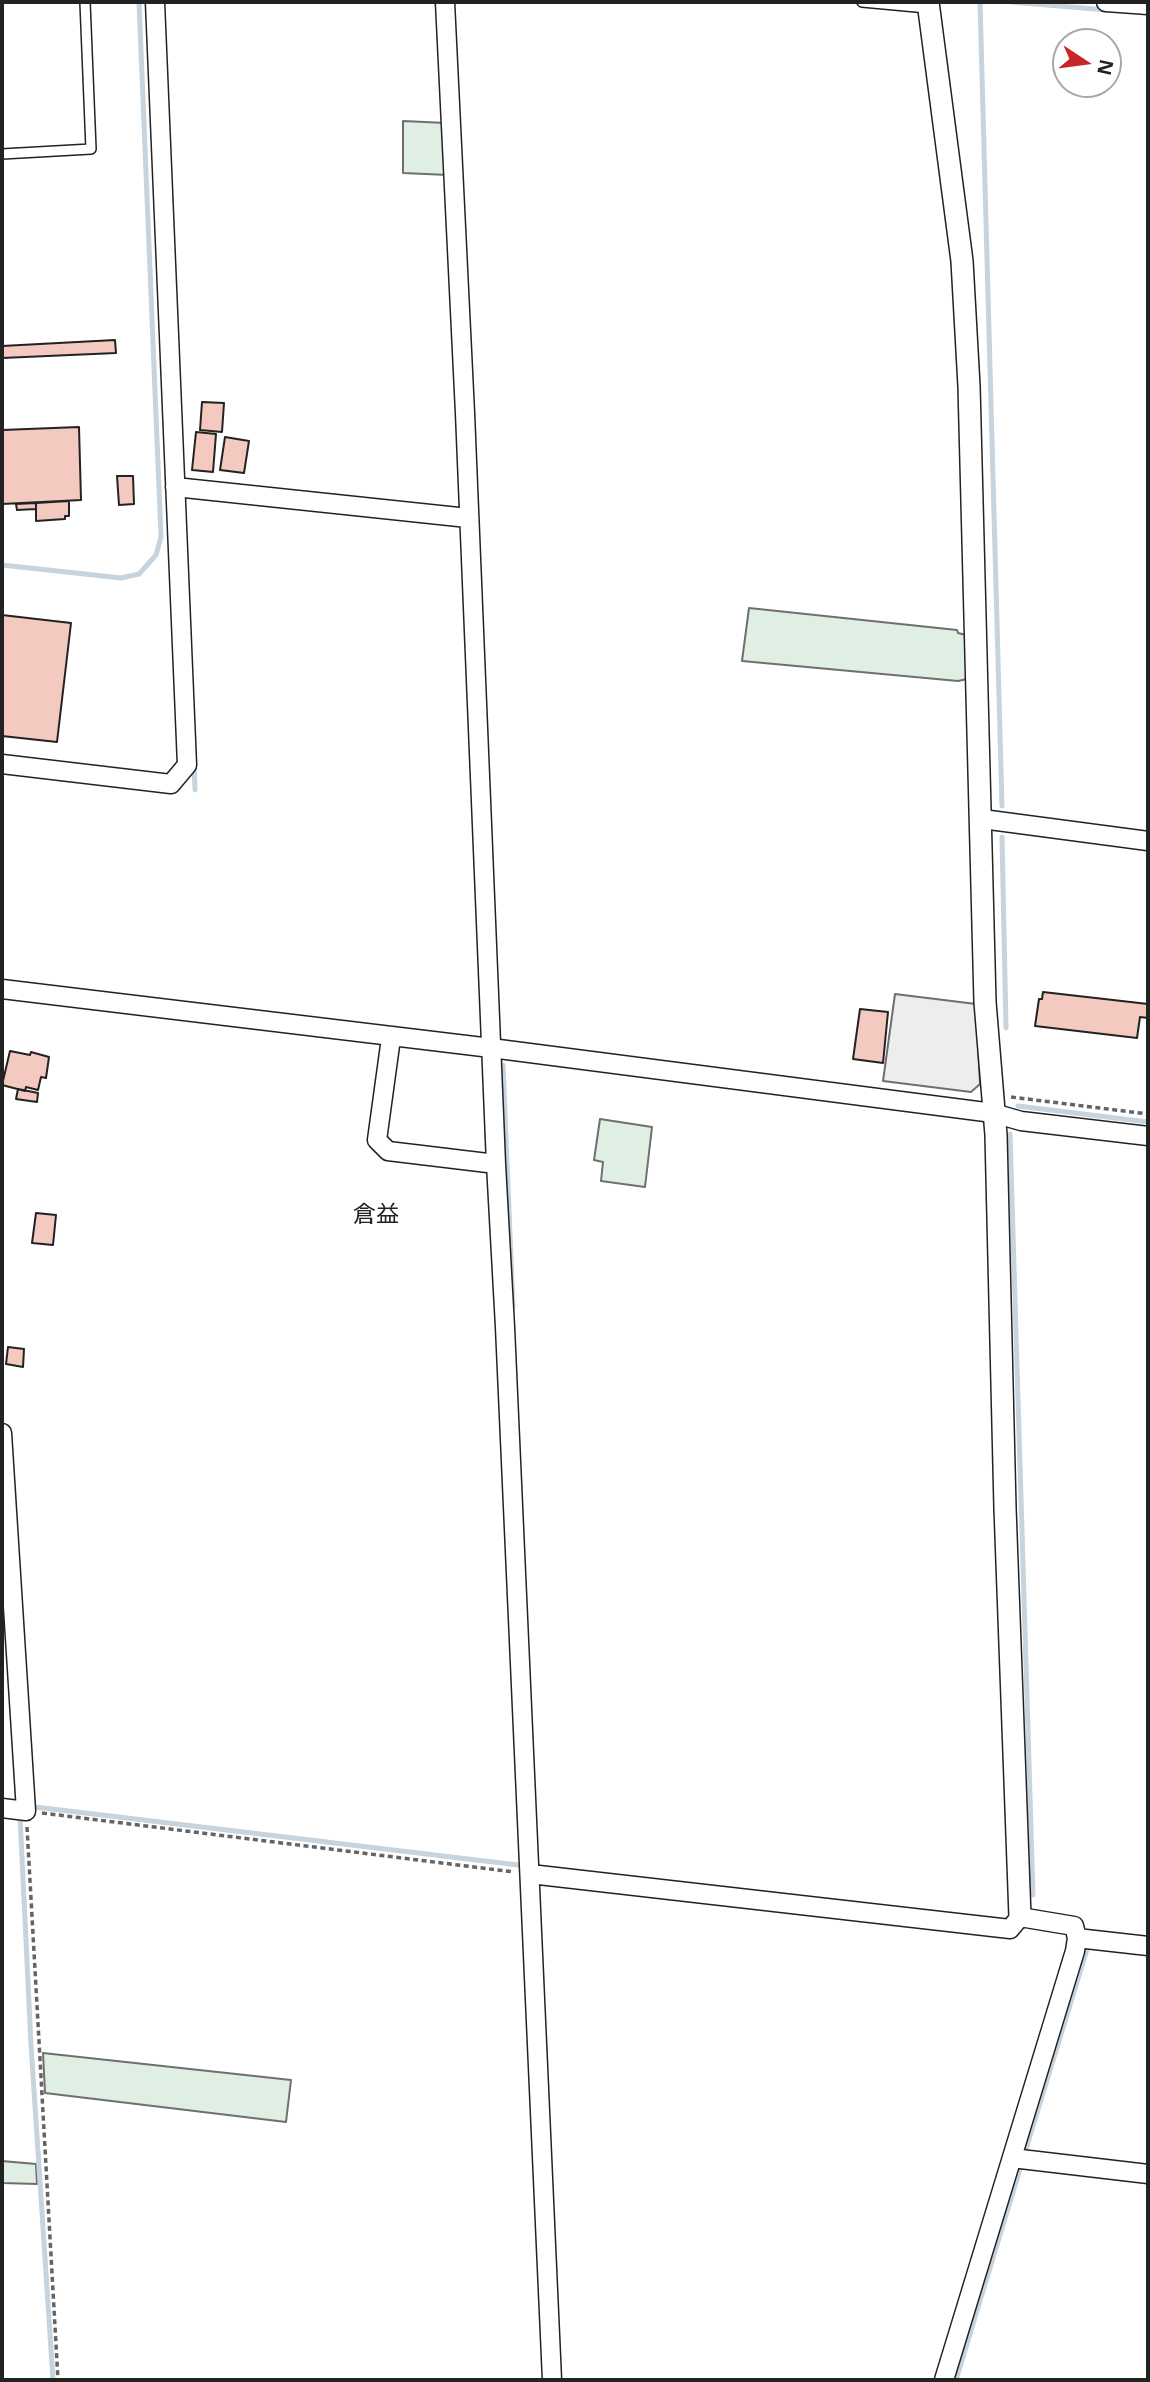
<!DOCTYPE html>
<html>
<head>
<meta charset="utf-8">
<style>
  body { margin:0 }
  #map { position:relative; width:1150px; height:2382px; overflow:hidden; background:#fff; font-family:"Noto Sans",sans-serif }
  canvas { display:block }
  .frame { position:absolute; inset:0; border:4px solid #222; pointer-events:none }
  .north { position:absolute; left:1052px; top:28px; width:70px; height:70px; box-sizing:border-box; background:#fff; border:2px solid #a7a7a7; border-radius:50%; rotate:103deg; font-size:19px; font-weight:700; line-height:28px; text-align:center; color:#222 }
  .north::after { content:''; display:block; margin:auto; width:24px; height:32px; background:#c62828; clip-path:polygon(50% 0,100% 100%,50% 72%,0 100%) }
</style>
</head>
<body>
<div id="map">
<canvas width="1150" height="2382"></canvas>
<div class="frame"></div>
<div class="north">N</div>
</div>
<script>
const g = document.querySelector('canvas').getContext('2d');
g.lineJoin = 'round';
function fillPath(path, color) { g.fillStyle = color; g.fill(path, 'evenodd'); }
function strokePath(path, color, width, dash) { g.strokeStyle = color; g.lineWidth = width; g.lineCap = dash ? 'butt' : 'round'; g.setLineDash(dash || []); g.stroke(path); }
function drawText(font, color, halo, rows, align = 'center') {
  g.font = font + ' "Noto Sans","Noto Sans JP",sans-serif'; g.lineWidth = 5; g.setLineDash([]); g.textBaseline = 'middle'; g.strokeStyle = halo; g.fillStyle = color; for (const [text, x, y, turn = 0] of rows) {
    g.save(); g.translate(x, y); g.rotate((+turn || 0) * Math.PI / 180); g.textAlign = isNaN(turn) ? turn : align; if (halo) g.strokeText(text, 0, 0); g.fillText(text, 0, 0); g.restore();
  }
}
const green = new Path2D(`
  M403,121L446,123L448,175L403,173Z
  M749,608L957,630L958,633L966,635L967,679L958,681L742,661Z
  M600,1119L652,1127L645,1187L601,1181L603,1162L594,1160Z
  M43,2053L291,2080L286,2122L45,2093Z
  M2,2161L36,2164L37,2184L2,2183Z`);
const parking = new Path2D(`
  M895,994L976,1004L980,1084L971,1092L883,1081Z`);
const stream = new Path2D(`
  M980,2L1002,806
  M1011,2L1107,10
  M2,565L121,578L139,574L156,555L161,537L139,2
  M194,765L195,790
  M1002,837L1006,1028
  M503,1065L513,1307
  M1018,1106L1148,1122
  M1010,1134L1033,1895
  M27,1806L518,1865
  M20,1816L31,2045L53,2380
  M1026,2149L1088,1946
  M956,2380L1020,2169`);
const building = new Path2D(`
  M115,340L116,353L2,358V346Z
  M202,402L224,403L222,432L200,430Z
  M79,427L81,500L2,504V430Z
  M196,432L216,434L213,472L192,470Z
  M225,437L249,441L244,473L220,470Z
  M117,476H133L134,504L119,505Z
  M69,501V516H65V519L36,521V503Z
  M36,503V509L17,510L16,504Z
  M2,615L71,623L57,742L2,736Z
  M1043,992L1148,1004V1018L1140,1017L1137,1038L1035,1026L1039,999H1042Z
  M860,1009L888,1012L883,1063L853,1059Z
  M10,1051L30,1055L31,1052L49,1057L46,1078L41,1077L38,1090L26,1087L25,1091L2,1085Z
  M18,1089L38,1093L37,1102L16,1099Z
  M36,1213L56,1215L53,1245L32,1243Z
  M8,1347L24,1349L23,1367L6,1364Z`);
const path = new Path2D(`
  M1011,1097L1148,1114
  M42,1813L514,1872
  M27,1827L58,2380`);
const service = new Path2D(`
  M862,2L927,8
  M2,154L91,149L85,2`);
const minor = new Path2D(`
  M445,2L465,413L496,1164L505,1327L552,2380
  M1106,2L1148,5
  M175,487L468,518
  M2,764L171,784L187,765L155,2
  M982,819L1148,841
  M2,989L491,1048L993,1113L1021,1121L1148,1136
  M391,1038L377,1140L388,1151L496,1164
  M2,1433L26,1811L2,1808
  M530,1874L1010,1929L1020,1917L1074,1926L1077,1938L1075,1951L944,2380
  M1077,1938L1148,1946
  M1012,2158L1148,2174`);
const tertiary = new Path2D(`
  M928,2L962,261L969,386L985,1002L996,1135L1005,1508L1020,1917`);
const quarterNames = [
  ["倉益",376,1215]
];
fillPath(green, '#e0efe3');
strokePath(green, '#6f6f6f', 2);
fillPath(parking, '#ededed');
strokePath(parking, '#6f6f6f', 2);
strokePath(stream, '#c7d3dd', 5);
fillPath(building, '#f3c9c0');
strokePath(building, '#222', 2);
strokePath(service, '#222', 12);
strokePath(minor, '#222', 21);
strokePath(tertiary, '#222', 24);
strokePath(path, '#646464', 3.5, [5, 3.5]);
strokePath(service, '#fff', 9);
strokePath(minor, '#fff', 18);
strokePath(tertiary, '#fff', 21);
drawText('23px', '#222', '#fff', quarterNames);
</script>
</body>
</html>
